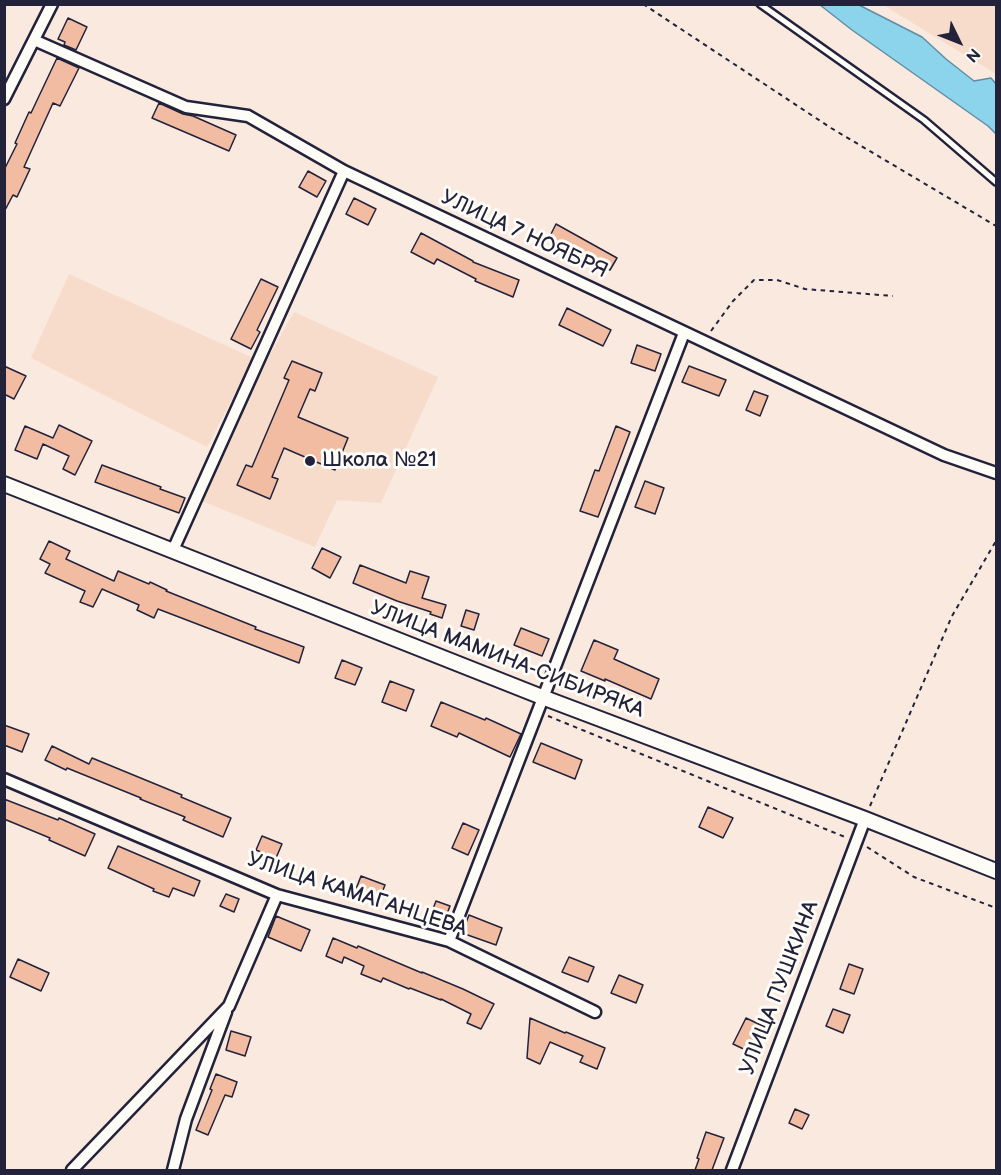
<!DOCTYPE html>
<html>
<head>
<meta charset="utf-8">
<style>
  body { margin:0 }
  #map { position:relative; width:1001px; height:1175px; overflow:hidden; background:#f9e9de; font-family:"Balsamiq Sans",sans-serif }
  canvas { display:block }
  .frame { position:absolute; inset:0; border:6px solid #22223b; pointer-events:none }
  .north { position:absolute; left:929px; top:12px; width:60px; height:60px; -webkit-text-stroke:4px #fdfcf7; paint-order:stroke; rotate:133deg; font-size:16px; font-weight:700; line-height:24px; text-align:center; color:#22223b }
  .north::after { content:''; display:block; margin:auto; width:21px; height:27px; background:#22223b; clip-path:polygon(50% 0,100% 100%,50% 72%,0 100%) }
</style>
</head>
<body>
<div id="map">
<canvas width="1001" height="1175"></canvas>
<div class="frame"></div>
<div class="north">N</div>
</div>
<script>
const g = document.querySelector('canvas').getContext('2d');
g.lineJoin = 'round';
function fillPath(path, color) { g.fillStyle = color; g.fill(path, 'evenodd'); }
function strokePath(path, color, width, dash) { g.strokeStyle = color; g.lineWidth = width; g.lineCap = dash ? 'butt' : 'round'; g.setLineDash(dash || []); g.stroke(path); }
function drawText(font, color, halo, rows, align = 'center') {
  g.font = font + ' "Balsamiq Sans",sans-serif'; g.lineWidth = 6; g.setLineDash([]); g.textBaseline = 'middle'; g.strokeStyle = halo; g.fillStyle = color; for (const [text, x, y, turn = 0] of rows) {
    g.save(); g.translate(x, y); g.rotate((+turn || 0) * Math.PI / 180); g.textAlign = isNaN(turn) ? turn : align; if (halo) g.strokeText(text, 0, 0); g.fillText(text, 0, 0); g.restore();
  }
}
const built = new Path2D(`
  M883,5H996V74Z
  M69,274L253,358L207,447L31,358Z
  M294,312L438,377L381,503L337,500L315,547L202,501L266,362Z`);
const water = new Path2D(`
  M820,5H859L922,37L946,59L974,81L991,78L996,84V134L988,126L852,30Z`);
const building = new Path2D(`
  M68,18L87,27L76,50L64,45L65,42L58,39Z
  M57,58L79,68L60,106L53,103L24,167L30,169L17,197L13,195L4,212V170L17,144L15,143L29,112L31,113Z
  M159,103L183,114L193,116L236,135L229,151L152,118Z
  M308,171L326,181L317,197L299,187Z
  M354,198L376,209L368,225L346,214Z
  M556,224L617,258L610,270L577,252L576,254L548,240Z
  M421,233L473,261V262L519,280L513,297L475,281L476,279L437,259L434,264L411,252Z
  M261,279L278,287L257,330L260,332L251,349L231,339Z
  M567,308L611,330L603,346L559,325Z
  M637,345L661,354L655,371L631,363Z
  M292,361L322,373L315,391L310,389L298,417L348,438L335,470L284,448L272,477L278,479L270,499L237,485L246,465L252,467L289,380L284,378Z
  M4,366L26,376L14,399L4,394Z
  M689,366L726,380L719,396L682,382Z
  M754,391L768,396L760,416L746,410Z
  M59,425L92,441L75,475L63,469L69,456L43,444L37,459L15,450L25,426L53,438Z
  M616,426L630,432L598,517L580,511L595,470L599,471Z
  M102,465L161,487L160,489L185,498L179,513L95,482Z
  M645,481L664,488L655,514L635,507Z
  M49,541L70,551L66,559L114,581L118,571L149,584L150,582L167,590L166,591L256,627L255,629L304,647L299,663L158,609L154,618L137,610L139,605L102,589L93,607L80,602L85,591L45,573L50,564L40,559Z
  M322,548L341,557L330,578L312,568Z
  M360,565L406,583L410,571L429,577L422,598L446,605L442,618L430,614L431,612L397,601L353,583Z
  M466,610L479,614L474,630L461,626Z
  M521,628L549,639L542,656L514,645Z
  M594,640L618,650L614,659L659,679L651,699L605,679V681L581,671Z
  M342,660L362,668L355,685L335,678Z
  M390,681L414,690L406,711L382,702Z
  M441,702L485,720L486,718L521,734L510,757L459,733L457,737L431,726Z
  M4,725L29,734L22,752L4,745Z
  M541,743L582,760L575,779L533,762Z
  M52,746L89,764L92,758L182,795L181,797L231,818L223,837L183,820L185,817L140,799L141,798L67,768L66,770L45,760Z
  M4,799L58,820L59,818L95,834L85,856L49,840L50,838L4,819Z
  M708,807L733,818L723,838L699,827Z
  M463,823L479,830L468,855L452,848Z
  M262,836L282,844L276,858L256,850Z
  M118,846L200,881L194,896L173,888L169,897L153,891L154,889L108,868Z
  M361,876L385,885L380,898L356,889Z
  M226,894L239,899L234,912L220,906Z
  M436,901L450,906L445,919L431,914Z
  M469,915L502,928L496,945L462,933Z
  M276,916L310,930L301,951L268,937Z
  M333,938L357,948L358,946L422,973V972L463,989L494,1004L481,1029L467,1023L471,1014L441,999V1000L410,988L409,989L383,978L381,982L361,974L364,966L344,957L342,963L326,956Z
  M569,957L594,967L588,982L562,972Z
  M18,959L49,973L41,991L10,977Z
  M849,964L863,969L854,994L840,989Z
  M619,975L643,985L636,1003L611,993Z
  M833,1009L850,1015L843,1033L826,1026Z
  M530,1018L565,1033L566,1032L605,1048L597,1069L580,1062L583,1056L550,1042L540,1064L527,1058Z
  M746,1018L765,1027L752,1053L733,1044Z
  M231,1031L251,1037L245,1056L226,1050Z
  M216,1074L237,1082L232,1097L225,1095L208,1135L196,1130L212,1090L210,1089Z
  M795,1109L809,1115L802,1129L789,1123Z
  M706,1132L724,1138L712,1170H695L699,1159L697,1158Z`);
const path = new Path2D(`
  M643,4L831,128L996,226
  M711,331L733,301L754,280H777L805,289L893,296
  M548,716L845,837
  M870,806L952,616L996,541
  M867,847L914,877L996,908`);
const service = new Path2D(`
  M760,4L924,120L996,182`);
const minor = new Path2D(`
  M34,40L186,107L248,116L344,171L944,455L996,473
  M4,99L52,4
  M173,550L344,171
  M4,779L277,895L449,941L595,1012
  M449,941L684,333
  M72,1170L229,1006L277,895
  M173,1170L186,1119L226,1012
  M732,1170L865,819`);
const tertiary = new Path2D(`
  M4,484L542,697L865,819L996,871`);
const markers = [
  [310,461,6,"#22223b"]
];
const streetNames = [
  ["УЛИЦА 7 НОЯБРЯ",524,235,25],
  ["УЛИЦА МАМИНА-СИБИРЯКА",507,660,21],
  ["УЛИЦА КАМАГАНЦЕВА",357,895,18],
  ["УЛИЦА ПУШКИНА",780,988,-69]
];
const poiNames = [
  ["Школа №21",322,461]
];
fillPath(built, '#f7dccc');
fillPath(water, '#8bd4ec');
strokePath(water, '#618da5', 1.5);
fillPath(building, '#f1bca2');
strokePath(building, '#22223b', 1.5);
strokePath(service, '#22223b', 10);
strokePath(minor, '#22223b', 15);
strokePath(tertiary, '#22223b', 18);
strokePath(path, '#22223b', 2, [4.5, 4.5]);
strokePath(service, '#fdfcf7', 5);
strokePath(minor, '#fdfcf7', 10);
strokePath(tertiary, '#fdfcf7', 14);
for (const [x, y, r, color] of markers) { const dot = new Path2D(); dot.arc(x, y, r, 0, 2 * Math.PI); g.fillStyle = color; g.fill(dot); strokePath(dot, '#fdfcf7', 2); }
drawText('21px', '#22223b', '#fdfcf7', streetNames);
drawText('21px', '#22223b', '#fdfcf7', poiNames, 'left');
</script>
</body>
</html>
